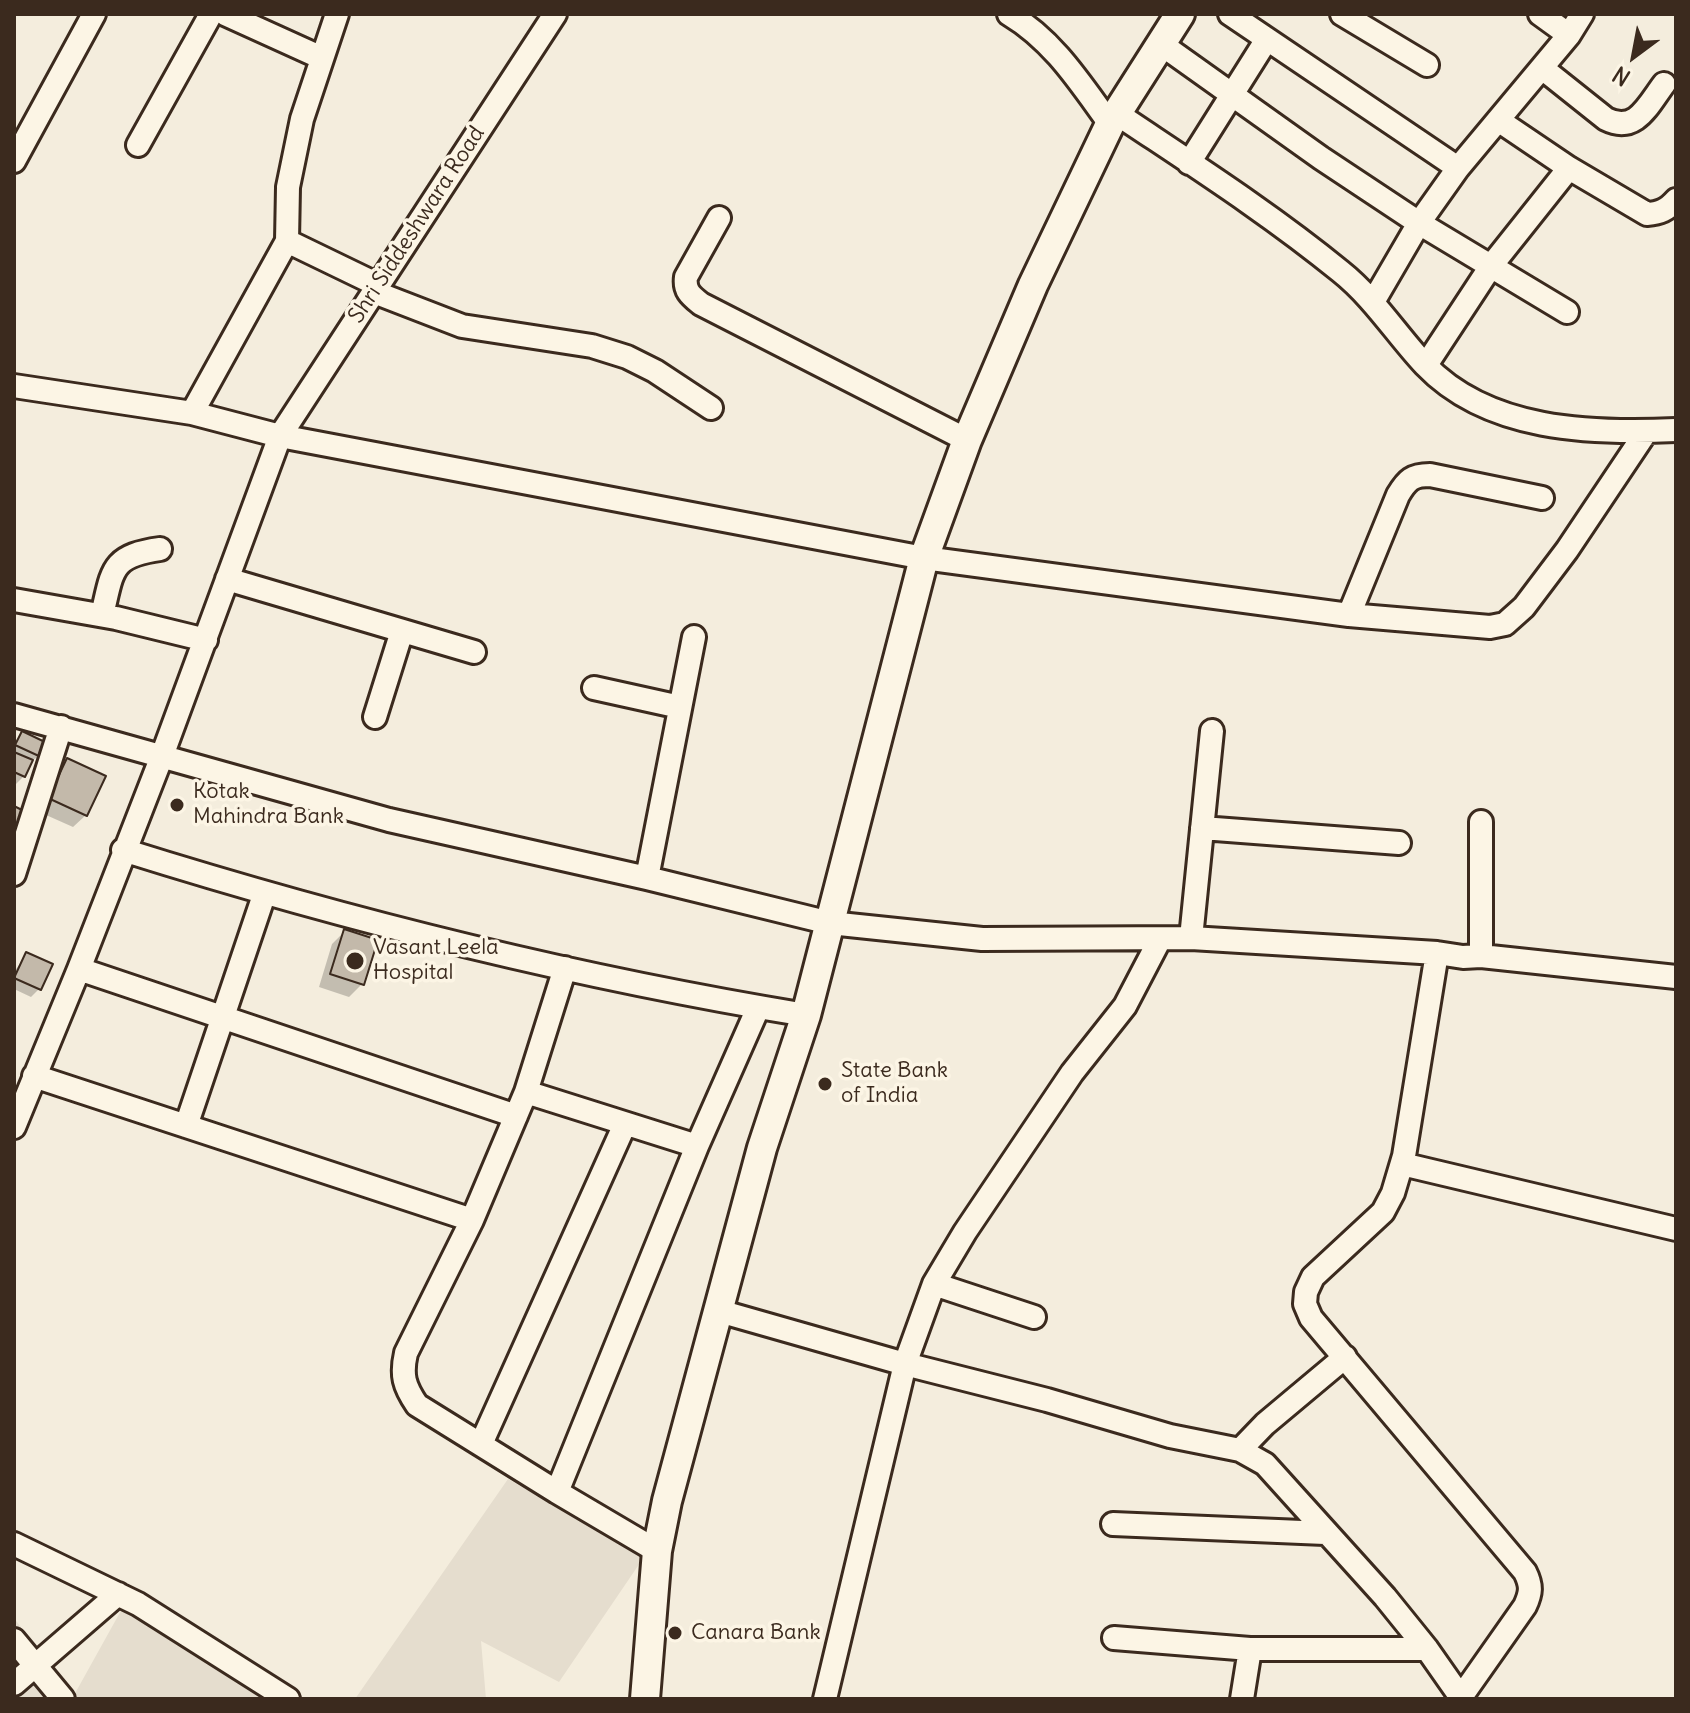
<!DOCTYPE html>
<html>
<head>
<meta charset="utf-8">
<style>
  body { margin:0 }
  #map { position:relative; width:1690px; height:1713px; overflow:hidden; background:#f4eddd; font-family:Delius,sans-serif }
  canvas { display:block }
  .frame { position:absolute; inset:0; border:16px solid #3b2a1e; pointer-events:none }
  .north { position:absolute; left:1594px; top:16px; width:80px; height:80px; -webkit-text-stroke:6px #fcf5e5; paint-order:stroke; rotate:212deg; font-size:22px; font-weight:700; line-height:32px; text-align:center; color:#3b2a1e }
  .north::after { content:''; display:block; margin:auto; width:28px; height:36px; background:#3b2a1e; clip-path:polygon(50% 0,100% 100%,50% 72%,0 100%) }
</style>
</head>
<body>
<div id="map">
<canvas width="1690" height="1713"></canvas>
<div class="frame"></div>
<div class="north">N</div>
</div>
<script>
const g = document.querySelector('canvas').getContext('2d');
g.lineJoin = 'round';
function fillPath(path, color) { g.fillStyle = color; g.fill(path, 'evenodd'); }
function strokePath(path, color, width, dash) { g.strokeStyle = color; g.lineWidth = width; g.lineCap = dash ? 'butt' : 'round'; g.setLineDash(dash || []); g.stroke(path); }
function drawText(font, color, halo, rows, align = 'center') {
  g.font = font + ' Delius,sans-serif'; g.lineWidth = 7; g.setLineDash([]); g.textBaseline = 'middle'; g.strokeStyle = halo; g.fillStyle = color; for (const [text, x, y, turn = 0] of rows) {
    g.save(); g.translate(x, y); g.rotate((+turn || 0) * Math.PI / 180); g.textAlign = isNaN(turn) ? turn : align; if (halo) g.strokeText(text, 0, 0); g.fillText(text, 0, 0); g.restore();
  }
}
const built = new Path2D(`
  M508,1479L644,1557L559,1682L481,1641L486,1699H355Z
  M128,1598L284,1699H14V1618L73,1697Z`);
const shadow = new Path2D(`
  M22,734L39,756L29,763L24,776L16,784L14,742Z
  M67,761L86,815L73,827L37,811L54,773Z
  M345,931L362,984L349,997L319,987L332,944Z
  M27,954L39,989L31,997L14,989V972Z`);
const building = new Path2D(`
  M22,731L47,743L41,757L15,745Z
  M14,752L33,760L25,777L14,772Z
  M67,758L106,776L87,816L48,798Z
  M14,806L24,811L14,832Z
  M344,929L378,940L364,985L330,974Z
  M26,952L53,964L41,990L14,978Z`);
const minor = new Path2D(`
  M225,14L322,58
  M337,14L302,119L288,187L287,241L378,285
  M1009,14C1054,41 1080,83 1110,124
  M1230,14L1458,168
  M1342,14L1427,65
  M1540,14L1569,35
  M1161,44L1321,158L1419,223L1567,312
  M1542,68L1606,119C1636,134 1648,105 1664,84
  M1116,113C1192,164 1269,213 1340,271C1374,298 1396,334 1425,365C1488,431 1591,434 1676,430
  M1498,120L1569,168L1647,214C1660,213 1667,210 1676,200
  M138,145L211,14
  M14,161L94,14
  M1189,163L1267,39
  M719,218L686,277C684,291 691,296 701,304L967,440
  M374,292L462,326L592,346L627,357L655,371L711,408
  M1373,302L1419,223L1458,168L1569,35L1582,14
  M1426,365L1491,266L1569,168
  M14,386L192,413L280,436L924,558L1349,615L1490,627L1505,624L1524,607L1567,550L1646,432
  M192,413L287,241
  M227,579L474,652
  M14,600L116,618L206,640
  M102,615C113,570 110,556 160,549
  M1349,615L1398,495C1407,480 1412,475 1430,475L1542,498
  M594,688L680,707
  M14,715L389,820L647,878L830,923L982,939L1191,938L1437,953L1463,957L1481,956L1676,977
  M375,717L402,631
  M1202,828L1399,843
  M123,850C346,920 575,977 806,1015
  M14,874L61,727
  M647,878L694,637
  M1191,938L1212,731
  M1437,953L1404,1156L1393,1193L1383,1212L1313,1277L1306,1292L1305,1304L1311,1318L1525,1572C1532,1586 1531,1593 1525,1606L1461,1697
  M1481,956V822
  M79,969L516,1116
  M34,1076L472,1220
  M526,1092L565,968
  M186,1126L264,895
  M14,1127L79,969L162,756L280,436L555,14
  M1402,1164L1676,1229
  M934,1284L1034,1317
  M719,1311L905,1364L1047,1400L1170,1436L1240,1450L1265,1464L1385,1597L1427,1649L1462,1699
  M481,1444L625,1124
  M1240,1450L1265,1424L1345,1357
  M557,1492L417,1405C404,1386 401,1375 406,1353L472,1220L526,1092L697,1146
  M1113,1524L1325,1533
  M14,1544L138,1604L288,1699
  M657,1551L557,1492L697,1146L758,1008
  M1114,1638L1250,1649H1427
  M14,1640L63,1699
  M14,1684L118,1594
  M825,1699L905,1364L934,1284L965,1232L1072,1073L1125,1006L1160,939
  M1242,1699L1250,1649`);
const major = new Path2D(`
  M645,1699L657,1551L667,1501L762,1148L806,1015L924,558L967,440L1033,285L1110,124L1180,14`);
const markers = [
  [177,805,8,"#3b2a1e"],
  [355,961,10,"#3b2a1e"],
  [825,1084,8,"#3b2a1e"],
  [675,1633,8,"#3b2a1e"]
];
const streetNames = [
  ["Shri Siddeshwara Road",417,225,-57]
];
const poiNames = [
  ["Kotak",193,792],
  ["Mahindra Bank",193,817],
  ["Vasant Leela",373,948],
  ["Hospital",373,973],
  ["State Bank",841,1071],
  ["of India",841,1096],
  ["Canara Bank",691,1633]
];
fillPath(built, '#e5ddce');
fillPath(shadow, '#0003');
fillPath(building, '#c3b9aa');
strokePath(building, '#3b2a1e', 2);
strokePath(minor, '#3b2a1e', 28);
strokePath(major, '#3b2a1e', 34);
strokePath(minor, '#fcf5e5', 22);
strokePath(major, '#fcf5e5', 28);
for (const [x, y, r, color] of markers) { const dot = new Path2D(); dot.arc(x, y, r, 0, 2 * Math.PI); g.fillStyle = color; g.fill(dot); strokePath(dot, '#fcf5e5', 3); }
drawText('22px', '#3b2a1e', '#fcf5e5', streetNames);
drawText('22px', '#3b2a1e', '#fcf5e5', poiNames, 'left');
</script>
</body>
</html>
